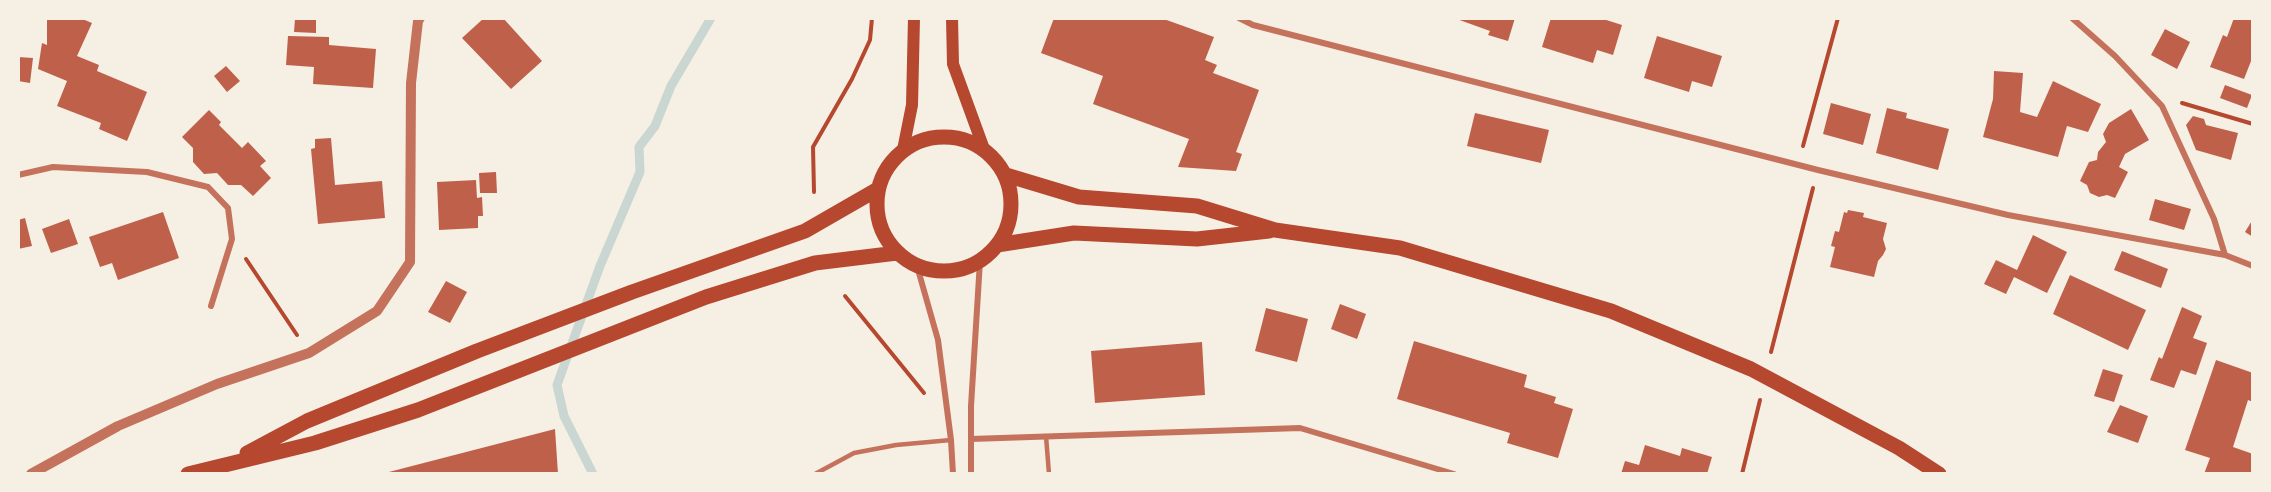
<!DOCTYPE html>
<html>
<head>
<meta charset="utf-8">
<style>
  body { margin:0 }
  #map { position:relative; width:2271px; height:492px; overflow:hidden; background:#f6efe4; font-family:Arial,sans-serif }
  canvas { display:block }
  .frame { position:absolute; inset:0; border:20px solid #f6efe4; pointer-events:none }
</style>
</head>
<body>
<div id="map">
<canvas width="2271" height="492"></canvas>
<div class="frame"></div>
</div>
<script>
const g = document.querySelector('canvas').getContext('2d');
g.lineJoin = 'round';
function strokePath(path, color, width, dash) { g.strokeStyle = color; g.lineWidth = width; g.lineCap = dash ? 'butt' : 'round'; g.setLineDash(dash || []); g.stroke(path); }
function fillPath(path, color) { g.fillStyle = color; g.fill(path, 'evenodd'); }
const stream = new Path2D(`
  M593,474L564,416L557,385L600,266L640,172L639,147L655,126L671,86L711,18`);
const building = new Path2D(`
  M47,18H80L92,23L77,56L99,65L97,71L147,92L127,141L99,129L101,123L57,106L67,81L38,69L42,43L47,45Z
  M484,18H503L542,61L511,89L462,38Z
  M1054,18H1161L1214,37L1205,60L1217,65L1213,73L1259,90L1236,152L1242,154L1236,171L1178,167L1189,139L1093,104L1103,76L1041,53Z
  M1454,18H1515L1508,41L1488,35L1490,31Z
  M1551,18H1600L1622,25L1613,55L1597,50L1593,63L1542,47Z
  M2234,18H2253V56L2244,79L2210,67L2223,35L2227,37Z
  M295,19L316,20V33L294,32Z
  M2165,29L2190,42L2177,69L2151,55Z
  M288,36L329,37V45L376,49L373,88L313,84L314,67L286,65Z
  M1657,36L1722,56L1712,87L1692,81L1689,92L1644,78Z
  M18,57L33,58L30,83L18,81Z
  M226,66L240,81L227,92L214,76Z
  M1994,71L2023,73L2020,112L2037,117L2053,81L2101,104L2088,132L2067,126L2058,157L1983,137L1993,99Z
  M2225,85L2252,95L2247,108L2220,98Z
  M1831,103L1871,114L1863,145L1823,134Z
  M1887,108L1907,113L1906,118L1949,129L1938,170L1876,153Z
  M2131,109L2149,140L2125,154L2119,167L2128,172L2115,198L2107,195L2099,197L2090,193L2087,185L2080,181L2089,162L2097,160L2098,152L2106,142L2103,134L2109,123Z
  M209,110L221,122L219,125L242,148L248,142L266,161L260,166L271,178L253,196L241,185H228L217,173L204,174L193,162V148L182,137Z
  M1475,113L1549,130L1541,163L1467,146Z
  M2193,116L2204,119L2206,125L2238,133L2231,160L2196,150L2186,125Z
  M331,138L335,185L382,181L385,218L318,224L311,149L315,148V139Z
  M496,172L497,193H480L479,173Z
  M476,180L477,198L482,197L483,216H478V228L439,230L437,182Z
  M2155,199L2191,209L2184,230L2149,220Z
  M1848,210L1864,213L1863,217L1887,223L1883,239L1886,249L1883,255L1878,261L1874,277L1830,267L1835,247L1831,246L1835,231L1839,232L1844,212L1847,213Z
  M163,212L179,258L118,280L112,263L100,267L89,237Z
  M25,218L32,246L18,249V220Z
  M69,219L78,244L51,253L42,229Z
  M2253,219V237L2245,232Z
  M2033,235L2067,252L2047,293L2014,277L2006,294L1984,284L1996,260L2017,270Z
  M2122,251L2168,269L2161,288L2114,270Z
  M2070,275L2146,310L2128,350L2053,314Z
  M446,281L467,292L450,323L428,312Z
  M1340,304L1366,314L1357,339L1331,329Z
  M2182,307L2202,316L2193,338L2207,343L2196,375L2181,370L2174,388L2150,380L2159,357L2162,359Z
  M1266,308L1308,319L1297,362L1255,351Z
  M1414,341L1527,375L1524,387L1556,397L1554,403L1573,409L1558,458L1507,443L1510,433L1397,399Z
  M1202,342L1205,395L1095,403L1091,351Z
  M2216,360L2253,373V402L2248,400L2233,447L2253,454L2252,474H2204L2210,458L2185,450Z
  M2103,369L2123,375L2114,402L2094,396Z
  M2120,405L2148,416L2138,443L2107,432Z
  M555,429L558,474H385V473Z
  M1645,445L1680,456L1682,448L1712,457L1707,474H1621L1625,461L1639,465Z`);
const path = new Path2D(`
  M2182,103L2253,124
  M1803,146L1838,18
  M814,192L813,147L852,79L870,40L872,18
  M246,259L297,335
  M845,296L924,393
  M1771,352L1813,188
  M1742,474L1760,400`);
const service = new Path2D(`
  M1046,436L1049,474
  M815,474L854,453L896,445L951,440`);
const minor = new Path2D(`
  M1239,18L1253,25L1818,170L2008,215L2225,255L2253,266
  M2072,18L2115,56L2162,106L2214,219L2225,255
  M18,175L53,167L147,172L208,187L228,208L232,239L211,306
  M917,266L938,340L951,440L953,474
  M971,439L1300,428L1454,474
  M971,474V406L980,261`);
const tertiary = new Path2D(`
  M31,474L118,426L217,384L309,353L377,311L410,262L411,83L418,21L420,18`);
const secondary = new Path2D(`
  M952,18L953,64L984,149
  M903,150L912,105L914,18`);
const primary = new Path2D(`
  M877 204a67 67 0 1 1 134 0a67 67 0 1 1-134 0Z
  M1006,175L1079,197L1197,206L1275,230L1400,248L1611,311L1751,369L1899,448L1939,474
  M997,245L1074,233L1197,239L1269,231
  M247,453L307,421L477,351L632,292L805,231L878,189
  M188,474L315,443L418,410L706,297L815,263L897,253`);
strokePath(stream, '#c9d6d2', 9);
fillPath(building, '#bf614a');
strokePath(path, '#b5482f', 4);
strokePath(service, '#c5725c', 4.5);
strokePath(minor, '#c5725c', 6);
strokePath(tertiary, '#c5725c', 10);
strokePath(secondary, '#b5482f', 12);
strokePath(primary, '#b5482f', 15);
</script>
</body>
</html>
